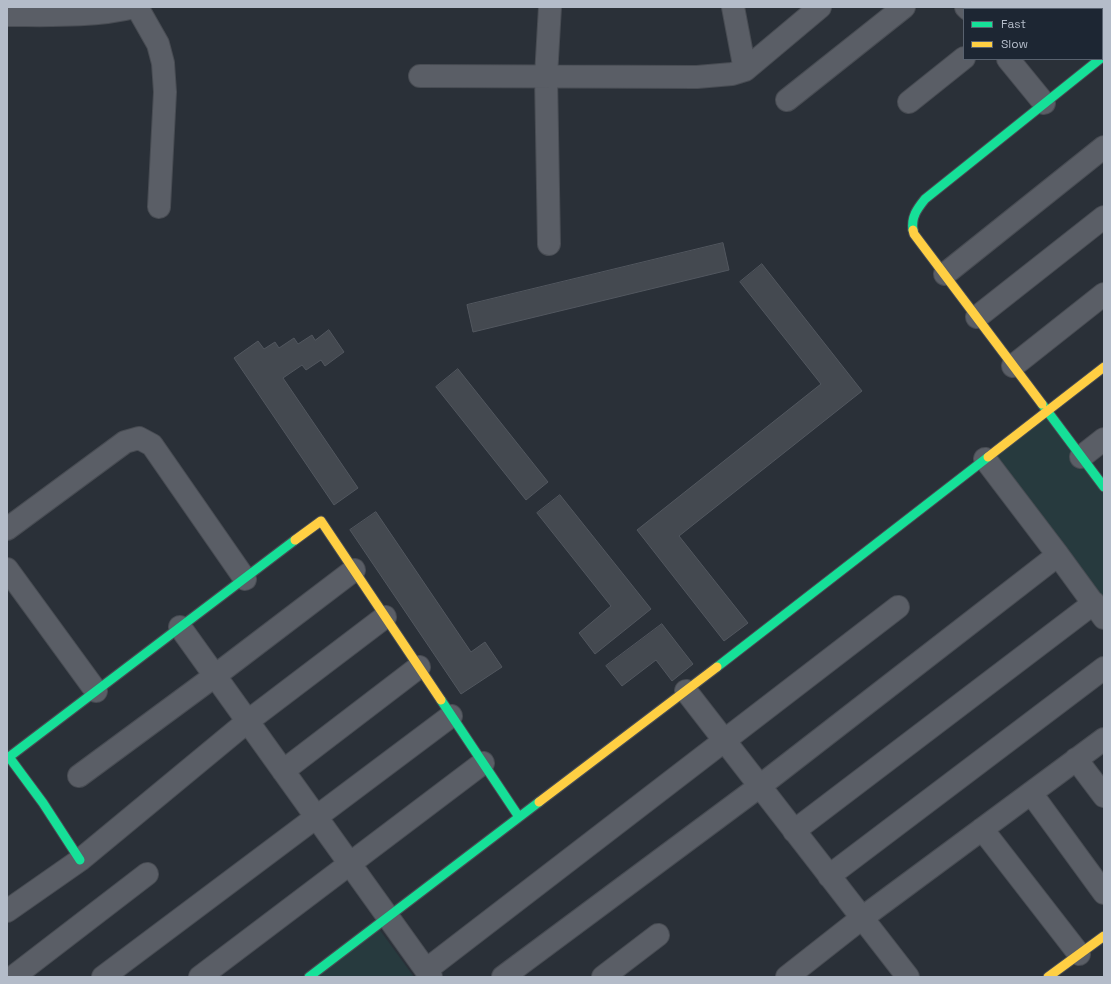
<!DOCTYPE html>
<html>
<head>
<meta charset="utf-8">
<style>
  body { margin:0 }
  #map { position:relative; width:1111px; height:984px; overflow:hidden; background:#2a3038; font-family:"Space Grotesk",sans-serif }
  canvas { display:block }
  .frame { position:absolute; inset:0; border:8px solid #b4bcc9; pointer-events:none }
  .legend { position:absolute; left:963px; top:8px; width:140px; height:52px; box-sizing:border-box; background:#1d2633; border:1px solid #59626f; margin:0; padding:5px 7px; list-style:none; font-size:12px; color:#b4bcc9 }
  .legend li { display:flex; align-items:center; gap:8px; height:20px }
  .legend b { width:20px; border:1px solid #59626f }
</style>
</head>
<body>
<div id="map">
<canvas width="1111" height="984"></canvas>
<div class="frame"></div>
<ul class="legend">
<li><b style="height:5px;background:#16e098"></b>Fast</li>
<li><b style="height:5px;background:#ffcf43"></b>Slow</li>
</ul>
</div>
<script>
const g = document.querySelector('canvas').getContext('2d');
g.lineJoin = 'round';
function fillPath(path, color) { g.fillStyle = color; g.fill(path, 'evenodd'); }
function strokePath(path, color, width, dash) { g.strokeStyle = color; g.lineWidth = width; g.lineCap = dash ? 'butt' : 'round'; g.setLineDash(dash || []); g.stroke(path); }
const green = new Path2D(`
  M1048,412L1104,487V617L985,459Z
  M374,922L414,977H301Z`);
const building = new Path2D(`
  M723,243L729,270L473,332L467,305Z
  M762,264L862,391L679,536L748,623L724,641L637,530L821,384L740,282Z
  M329,330L344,352L325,366L321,360L306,370L302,365L283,378L358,488L334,505L234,358L258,341L264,349L275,342L279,348L294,338L298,344L312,335L315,340Z
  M458,369L548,482L526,500L436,387Z
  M560,495L651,609L595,654L579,633L611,606L537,513Z
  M376,512L471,652L485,642L502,667L461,694L350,530Z
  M662,624L693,664L672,681L656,660L622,686L606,666Z`);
const street = new Path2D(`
  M137,7L158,44L163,63L165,92L159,207
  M733,7L745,70
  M966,7L968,9
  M7,15C50,15 93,17 134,7
  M1008,59L1044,103
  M420,76L697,77L732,74L745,70L820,7
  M787,100L904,7
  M909,102L964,58
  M549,244L546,76L550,7
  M945,274L1104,147
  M977,317L1104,217
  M1013,366L1104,294
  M1081,457L1104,439
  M7,529L125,442L139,438L152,445L245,579
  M1058,555L1104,618
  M7,569L96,691
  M180,627L431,977
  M686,691L908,977
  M1076,759L1104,796
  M283,771L419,667
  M79,776L216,675L354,570
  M1031,793L1104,893
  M982,829L1079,954
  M794,831L1094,603
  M829,876L1104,668
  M7,911L80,860L248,721L385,617
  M426,970L898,607
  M13,977L147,874
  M103,977L451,716
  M200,977L483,763
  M503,977L760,786L1058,555L985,459
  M603,977L658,935
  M787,977L862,918L1104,739`);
const fast = new Path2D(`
  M913,230C911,217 917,209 925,199L1100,59
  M1042,404L1104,487
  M717,667L988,457
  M441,700L519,817
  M80,860L43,803L9,757L295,540
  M309,977L539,802`);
const slow = new Path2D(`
  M913,230L914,234L1042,404
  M988,457L1104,367
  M295,540L321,521L441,700
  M539,802L717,667
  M1048,977L1104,936`);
fillPath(green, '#273a3e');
fillPath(building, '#444950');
strokePath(building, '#52575f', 1);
strokePath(street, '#484c53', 24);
strokePath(fast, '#484c53', 11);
strokePath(slow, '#484c53', 11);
strokePath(street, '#5a5e66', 22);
strokePath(fast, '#16e098', 9);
strokePath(slow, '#ffcf43', 9);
</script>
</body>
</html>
